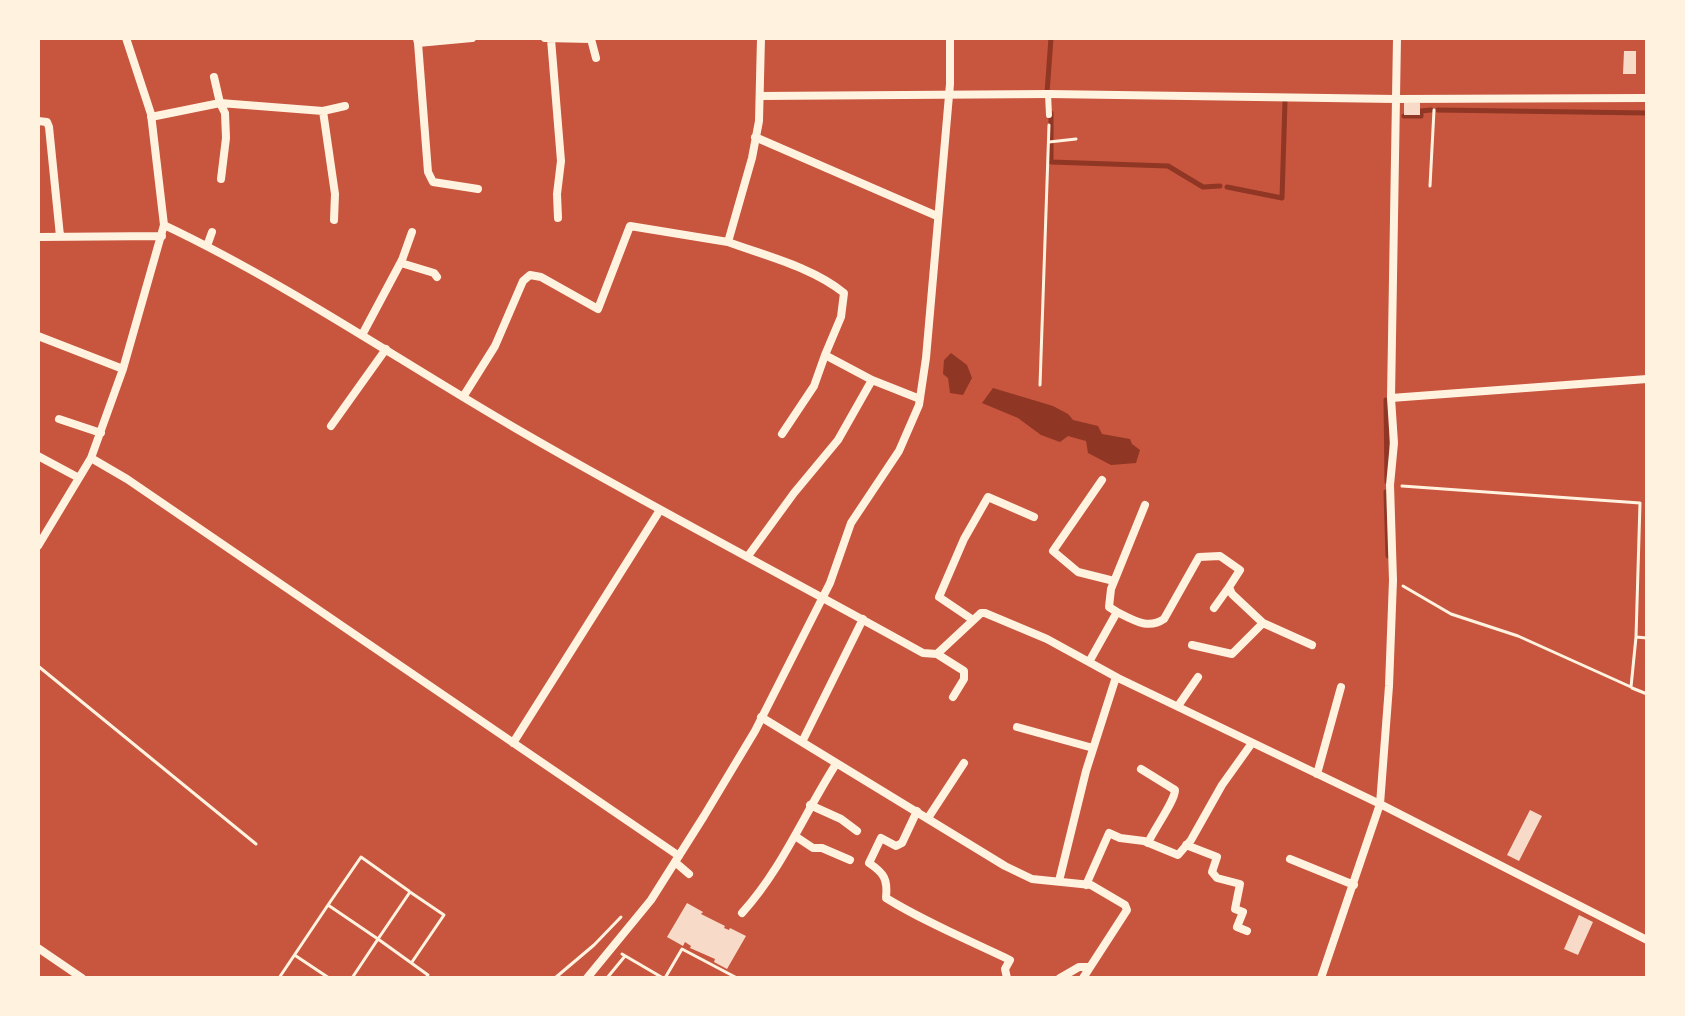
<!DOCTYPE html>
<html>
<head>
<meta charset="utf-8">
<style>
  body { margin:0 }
  #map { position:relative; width:1685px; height:1016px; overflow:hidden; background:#c8553d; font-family:"Space Grotesk",sans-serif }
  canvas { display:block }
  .frame { position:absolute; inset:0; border:40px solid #fff3e0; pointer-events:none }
</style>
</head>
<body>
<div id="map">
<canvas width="1685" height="1016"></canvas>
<div class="frame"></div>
</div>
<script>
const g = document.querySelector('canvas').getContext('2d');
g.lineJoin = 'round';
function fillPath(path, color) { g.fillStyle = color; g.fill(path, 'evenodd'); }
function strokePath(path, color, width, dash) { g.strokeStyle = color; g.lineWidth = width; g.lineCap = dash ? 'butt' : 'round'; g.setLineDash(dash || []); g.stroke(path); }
const water = new Path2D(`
  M951,353L967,365L972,378L963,395L950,393L948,378L943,374L944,360Z
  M993,388L1053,406L1068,414L1073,420L1098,426L1102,434L1130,439L1132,444L1140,450L1136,463L1111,465L1088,453L1086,441L1068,436L1060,442L1041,435L1018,418L982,403Z`);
const stream = new Path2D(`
  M1047,93L1051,38
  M1438,110L1647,113
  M1051,113V162L1168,166L1203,187L1220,186
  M1404,116H1421V111L1431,110
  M1227,187L1282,198L1285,101
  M1386,400L1387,482
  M1386,492L1388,556`);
const building = new Path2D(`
  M1624,51H1636V74H1623Z
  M1404,103H1420V115H1404Z
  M1530,810L1542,816L1519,861L1507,855Z
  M687,903L703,912L701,914L725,926L724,928L729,930L730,928L746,936L727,969L714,962L715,959L690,948L691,946L685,942L683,946L667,937Z
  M1579,915L1593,922L1578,955L1564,949Z`);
const path = new Path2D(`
  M1049,142L1076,139
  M1430,186L1434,110
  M1040,385L1049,125
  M1402,486L1640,503L1636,637L1631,687L1518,636L1451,614L1403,586
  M1636,637L1647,638
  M38,666L256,844
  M1632,688L1647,694
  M328,905L361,857L409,891
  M622,954L663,978
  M296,956L329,978
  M412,962L444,915L410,892L378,939L428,975L426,978
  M279,978L328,905L378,939L352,978
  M555,978L594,945L621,917
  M607,978L625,956
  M665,978L682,949L737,978`);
const pedestrian = new Path2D(`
  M1048,94L1049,115`);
const minor = new Path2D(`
  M126,38L151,114L164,225C286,283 398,360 515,428C649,506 787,577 923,653L937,654L981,613H985L1047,639L1118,678L1380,804L1647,940
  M545,38L591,39L596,58
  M417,39L418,43L472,38
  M551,39L561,161L557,194L558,218
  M418,43L428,172L433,182L478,189
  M214,77L220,103L225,113L226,138L221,179
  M760,96L1048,94L1396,99L1647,98
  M323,111L345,106
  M151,117L220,103L323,111L335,194L334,220
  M38,121L47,122L49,127L60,236
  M755,137L937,216
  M38,237L162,236
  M728,242C766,256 812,267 844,293L841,317L825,355L872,380L838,440L794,493L748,556
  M207,246L212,232
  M401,263L434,273L437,277
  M362,335L402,260L412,232
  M38,336L123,369
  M872,380L920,399
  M463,397L495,346L523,281L530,275L541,277L598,309L630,226L728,242L752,158L759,121L761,38
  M1391,398L1647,379
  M59,419L101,433
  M331,426L386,349
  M782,434L814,386L825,355
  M38,456L79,478L38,546
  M91,458L127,479L679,856
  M79,478L91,458L123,369L164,225
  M1102,480L1053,551L1078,572L1114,581
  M1214,608L1229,587
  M1117,612L1109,607L1111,589L1145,505
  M973,620L939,597L964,539L988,497L1034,517
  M1263,623L1312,645
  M937,654L964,671V679L953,697
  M1089,662L1117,612C1133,620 1148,630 1164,619L1199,557L1220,556L1240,570L1229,587L1232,594L1263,623L1232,654L1192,645
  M1178,706L1198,677
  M761,717L1005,866L1032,879L1091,885L1125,905L1127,910L1083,978
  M1017,727L1093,748
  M803,740L863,619
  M513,743L660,510
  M1141,769L1175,790C1175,801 1154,829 1148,843
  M1317,774L1341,687
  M810,805L841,819L857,831
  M917,811L902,843L896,846L881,838L869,863C884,873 888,879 886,898C925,922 968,940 1010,960L1005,969L1007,978
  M928,818L964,763
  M795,836L813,848H822L850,860
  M1186,845L1217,857L1212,872L1217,878L1240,884L1235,909L1243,912L1237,927L1247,931
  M1290,859L1354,885
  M675,862L689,874
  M1059,881L1086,771L1116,677
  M1086,885L1109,833L1120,838L1144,841L1178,855L1191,840L1222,785L1252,743
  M742,913C782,869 804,814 836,764
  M38,948L82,978
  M587,978L651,900L704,816L755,731L830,583L851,523L899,451L919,405L926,358L950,84V38
  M1060,978L1079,967H1090
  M1321,978L1380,804L1389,686L1393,580L1390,485L1394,443L1391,398L1397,38`);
fillPath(water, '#8f3625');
strokePath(stream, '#8f3625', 5);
fillPath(building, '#f7dbc8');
strokePath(path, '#fff3e0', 3);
strokePath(pedestrian, '#fff3e0', 6);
strokePath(minor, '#fff3e0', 8);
</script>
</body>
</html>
